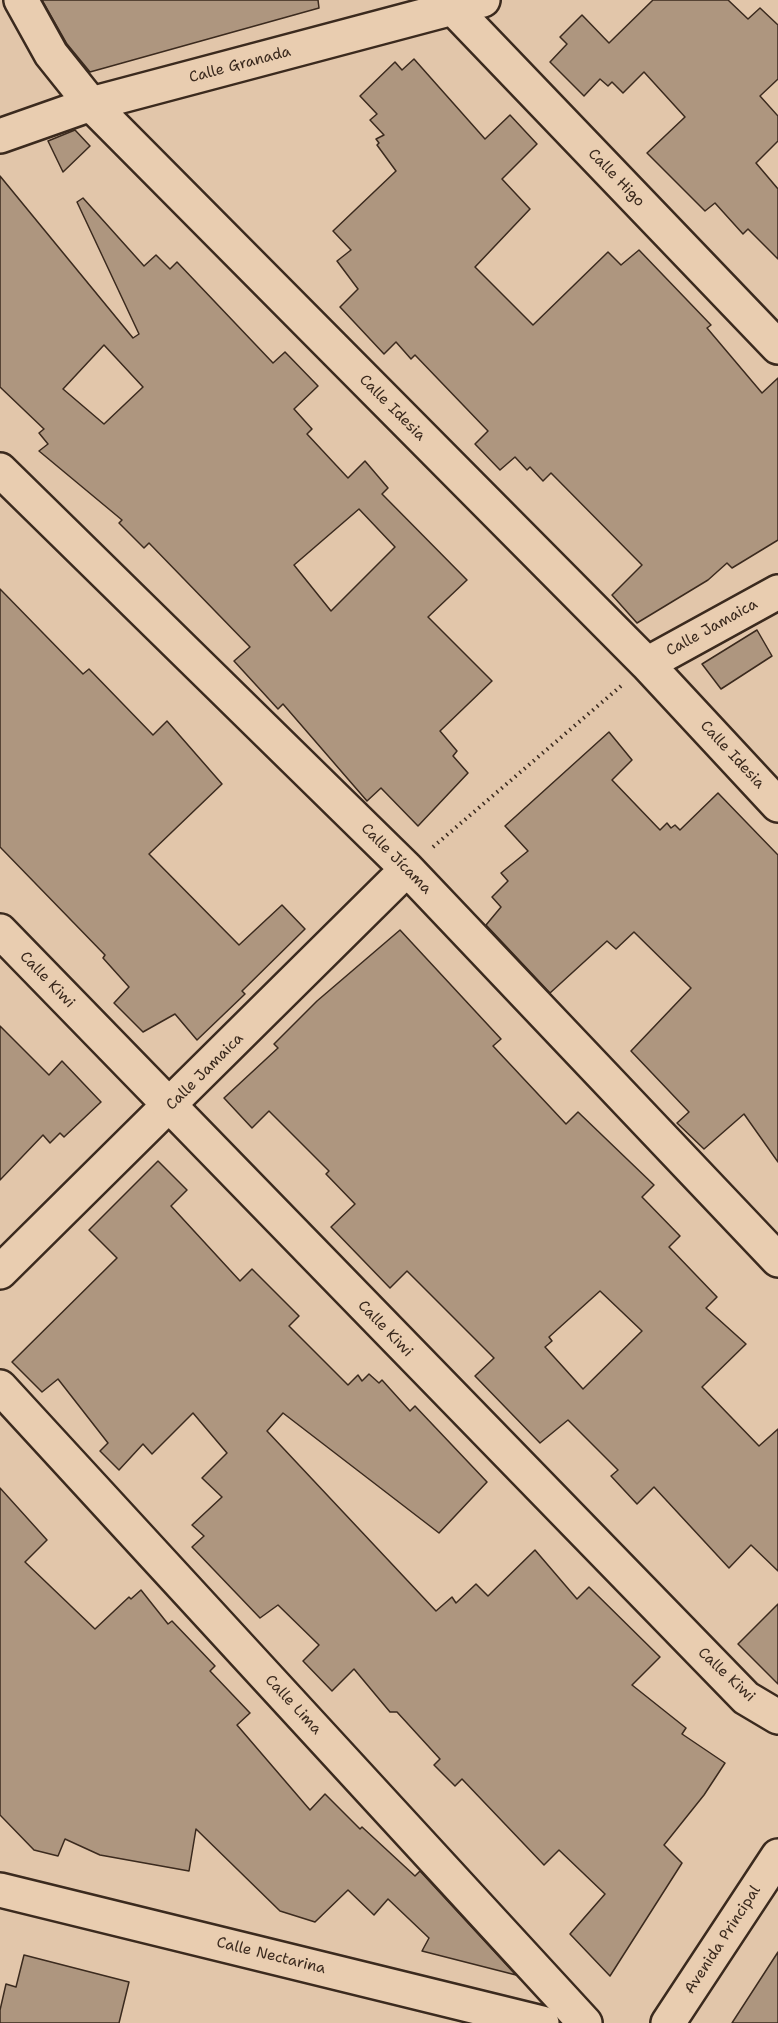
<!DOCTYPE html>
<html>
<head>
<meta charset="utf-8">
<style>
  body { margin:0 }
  canvas { display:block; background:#e2c6aa }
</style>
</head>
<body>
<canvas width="778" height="2023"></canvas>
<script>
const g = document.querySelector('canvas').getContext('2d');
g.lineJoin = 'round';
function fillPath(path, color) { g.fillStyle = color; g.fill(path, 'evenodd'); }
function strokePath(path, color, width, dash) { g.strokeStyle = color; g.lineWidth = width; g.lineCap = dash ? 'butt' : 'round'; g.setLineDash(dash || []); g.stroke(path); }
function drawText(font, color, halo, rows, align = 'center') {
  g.font = font + ' "Shantell Sans",sans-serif'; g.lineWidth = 4.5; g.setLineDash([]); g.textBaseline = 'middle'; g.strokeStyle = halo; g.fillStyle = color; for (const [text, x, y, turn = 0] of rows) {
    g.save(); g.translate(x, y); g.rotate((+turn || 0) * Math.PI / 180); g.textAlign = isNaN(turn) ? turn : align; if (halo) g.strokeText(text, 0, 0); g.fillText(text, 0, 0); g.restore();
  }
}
const building = new Path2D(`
  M42,0H318L319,8L90,72L67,44Z
  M653,0H728L748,19L760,8L778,25V79L760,96L778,116V141L756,163L778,189V259L748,229L743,234L715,203L705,211L647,153L685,117L644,72L623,93L612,82L608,86L600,79L584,96L550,62L567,44L560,37L582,15L609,43Z
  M414,59L485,139L510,115L537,144L502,179L530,209L475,267L533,325L608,252L621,265L639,250L711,325L707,328L762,393L778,378V540L732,568L727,563L708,580L637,623L612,595L642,565L551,473L543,481L530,467L527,470L515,457L500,470L475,444L488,431L415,355L411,359L396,342L384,354L340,307L358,289L337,261L351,250L333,231L396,171L377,145L379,143L376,139L384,135L370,120L377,114L360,96L395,62L402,70Z
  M75,130L90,146L63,172L48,141Z
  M0,176L133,338L139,334L77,202L83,198L144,266L156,255L170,269L177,262L273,363L285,352L318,386L294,409L312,429L307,434L348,478L365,461L388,488L382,494L467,580L428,617L492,681L440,731L457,751L453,756L468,773L418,826L381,788L367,801L283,704L278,709L234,661L250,647L149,543L144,548L119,523L122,520L39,451L48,444L39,433L44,429L0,387ZM104,345L143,387L104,424L63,389ZM359,509L395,547L331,611L294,565Z
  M0,589L83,674L89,669L153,735L167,721L222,784L149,854L239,945L282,905L305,929L242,991L245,994L197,1040L175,1014L143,1032L114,1003L129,987L103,958L105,955L0,847Z
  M757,630L772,656L721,689L702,664Z
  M609,732L632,760L612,780L660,830L667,823L671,828L675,825L680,830L718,793L778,855V1162L744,1114L704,1149L677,1123L689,1112L631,1051L691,988L634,932L616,949L607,941L550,993L486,925L501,907L492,897L508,881L501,873L528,851L505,826Z
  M400,930L501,1039L493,1046L566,1124L578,1112L654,1185L642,1197L680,1236L669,1247L717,1297L706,1308L746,1344L702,1387L759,1446L778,1429V1571L751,1545L729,1568L654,1487L637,1504L611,1476L618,1470L568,1420L540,1443L475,1376L494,1358L407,1271L390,1288L331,1227L355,1204L326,1174L329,1171L269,1111L252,1128L224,1098L278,1048L274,1044L317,1001ZM600,1291L642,1331L583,1389L545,1347L552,1341L549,1337Z
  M0,1026L49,1075L62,1061L101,1102L64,1137L60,1133L50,1143L43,1135L0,1180Z
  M158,1161L187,1190L171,1206L240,1281L252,1269L299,1316L289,1326L348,1385L358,1375L362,1381L369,1374L379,1383L382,1380L410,1411L415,1406L487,1482L439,1533L283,1413L267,1431L436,1611L452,1597L456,1603L476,1584L488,1596L535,1550L577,1599L589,1587L660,1657L632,1685L686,1728L682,1734L725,1763L704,1795L664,1845L682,1863L610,1976L570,1934L605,1894L559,1850L544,1865L462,1779L455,1786L434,1765L440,1759L397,1712H390L354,1669L332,1691L303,1661L319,1645L278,1605L260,1618L192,1547L204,1536L192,1525L222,1497L202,1478L227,1453L193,1413L152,1454L143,1444L119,1470L100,1451L108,1443L58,1379L42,1392L12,1362L117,1258L89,1230Z
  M0,1488L47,1540L25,1562L95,1629L129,1597L131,1599L141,1590L168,1624L172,1621L215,1666L210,1671L250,1713L237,1725L310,1810L325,1794L360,1829L362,1827L415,1876L420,1871L516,1975L422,1951L429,1938L388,1899L374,1915L348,1890L315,1922L280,1911L196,1829L189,1871L100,1855L65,1839L58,1856L34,1850L0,1815Z
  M778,1604V1684L738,1644Z
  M778,1952V2023H732Z
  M24,1955L129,1982L119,2023H0V2010L6,1984L16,1987Z`);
const path = new Path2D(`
  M433,847L621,686`);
const street = new Path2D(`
  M21,0L51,54L91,104L647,664L778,805
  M454,9L778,347
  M0,136L91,104L483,0
  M0,470L407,869L778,1260
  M647,664L778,592
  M0,1272L407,869
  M0,1387L585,2023`);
const secondary = new Path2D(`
  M0,931L746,1698L778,1717
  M0,1890L542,2023
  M668,2023L778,1856`);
const streetNames = [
  ["Calle Granada",240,65,-15],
  ["Calle Higo",616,178,46],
  ["Calle Idesia",392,408,45],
  ["Calle Jamaica",712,628,-29],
  ["Calle Idesia",732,755,47],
  ["Calle Jícama",396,859,45],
  ["Calle Kiwi",47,980,46],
  ["Calle Jamaica",205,1072,-45],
  ["Calle Kiwi",385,1329,46],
  ["Calle Kiwi",726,1675,43],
  ["Calle Lima",293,1705,47],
  ["Avenida Principal",723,1940,-57],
  ["Calle Nectarina",271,1956,14]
];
fillPath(building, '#ae967f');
strokePath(building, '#3b2a1e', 1.5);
strokePath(street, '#3b2a1e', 38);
strokePath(secondary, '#3b2a1e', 38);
strokePath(path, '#3b2a1e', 4, [1.5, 4.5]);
strokePath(street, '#e9cdb0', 33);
strokePath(secondary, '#e9cdb0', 33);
drawText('15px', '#3b2a1e', '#e9cdb0', streetNames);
</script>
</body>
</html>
